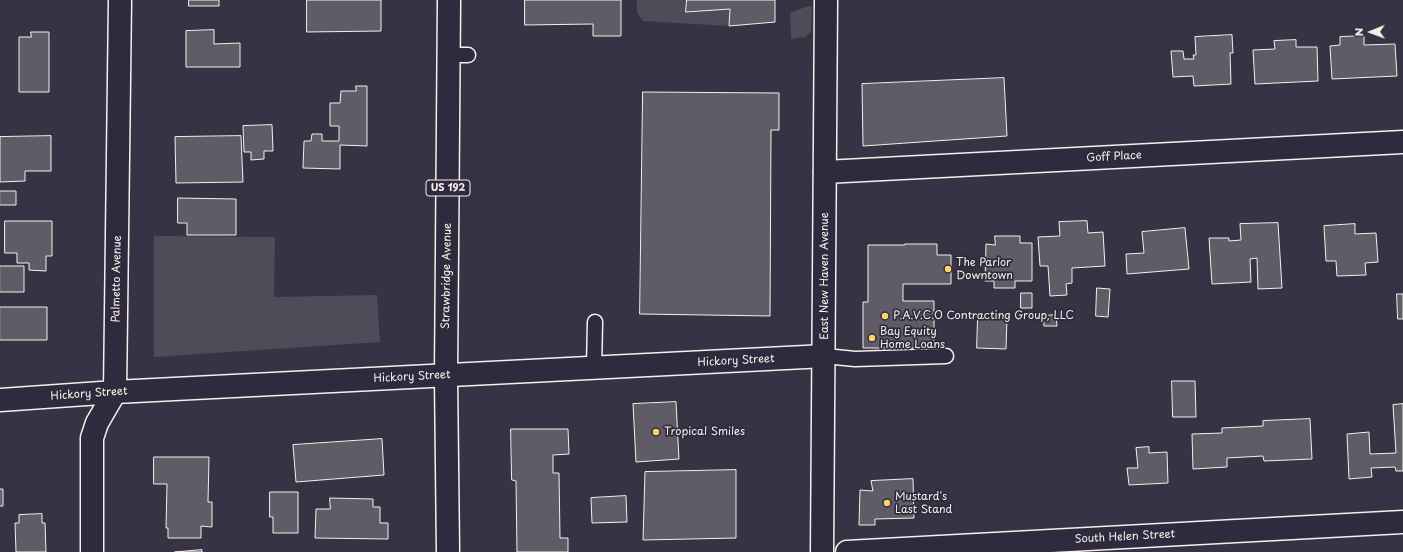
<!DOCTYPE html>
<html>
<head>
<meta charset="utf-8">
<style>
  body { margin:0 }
  #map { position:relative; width:1403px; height:552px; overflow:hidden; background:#373244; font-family:"Playpen Sans",sans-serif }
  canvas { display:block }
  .north { position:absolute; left:1351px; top:12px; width:40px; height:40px; -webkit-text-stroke:3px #2f2a3d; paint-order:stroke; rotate:269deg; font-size:11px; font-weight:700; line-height:16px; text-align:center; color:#f4f1e8 }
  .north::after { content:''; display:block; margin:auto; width:14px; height:18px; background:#f4f1e8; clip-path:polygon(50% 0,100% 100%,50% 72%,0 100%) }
</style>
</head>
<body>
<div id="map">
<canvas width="1403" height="552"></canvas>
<div class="north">N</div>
</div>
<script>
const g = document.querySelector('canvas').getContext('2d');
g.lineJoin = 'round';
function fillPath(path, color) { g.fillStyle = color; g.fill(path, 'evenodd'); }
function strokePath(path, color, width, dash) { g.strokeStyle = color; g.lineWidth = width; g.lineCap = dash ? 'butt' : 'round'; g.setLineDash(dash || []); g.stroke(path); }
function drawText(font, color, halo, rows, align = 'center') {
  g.font = font + ' "Playpen Sans",sans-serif'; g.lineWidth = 3.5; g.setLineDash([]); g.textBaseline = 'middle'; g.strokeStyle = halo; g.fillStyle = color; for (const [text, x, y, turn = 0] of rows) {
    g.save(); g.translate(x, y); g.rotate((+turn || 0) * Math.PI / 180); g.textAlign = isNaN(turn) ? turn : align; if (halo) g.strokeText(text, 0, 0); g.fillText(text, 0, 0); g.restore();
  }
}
const green = new Path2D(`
  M637,0H687V12L730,9L729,26L643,21L637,12Z
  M808,6L812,7L811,32L805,37L791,39L790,13Z
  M154,236L275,237L274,297L377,295L380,342L154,357Z`);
const building = new Path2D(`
  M189,0H219V6H189Z
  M307,0H381V31L307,32Z
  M525,0H621V36H593V24L525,25Z
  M687,0H775V22L729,26L730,9L686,12Z
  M214,30V44L240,43V67H186V31Z
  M31,32H49V92H19V37H31Z
  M1232,35L1233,53H1230L1231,84L1194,86L1193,76L1173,77L1171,51H1183L1184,59H1194L1193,55H1196L1195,37Z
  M1364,36V45L1395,44L1397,76L1332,79L1330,46L1340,45V37Z
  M1296,40V47H1317L1318,81L1255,84L1253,50L1275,49L1274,41Z
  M1004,78L1007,136L863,146L862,84Z
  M356,86H367V146L340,145V169L303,168L304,141H311L312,134H322V141H339V126H330V103H340L341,91H356Z
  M643,92L779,93V130H771L770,316L640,314Z
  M272,125L273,151H264V159L251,160V152H244L243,126Z
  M51,136V171H25V181L0,182V137Z
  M241,136L243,182L176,183L175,137Z
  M0,191H16V205H0Z
  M178,198L236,199V235H187V223H178Z
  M5,221H52V256H46V271L29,270V263H17V253H5Z
  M1087,221L1088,233L1103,232L1105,266L1072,268V283L1066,284L1067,295L1050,296L1048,266H1040L1038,237L1060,236L1059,222Z
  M1278,223L1282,288L1258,289L1257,258L1250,259L1251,282L1212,284L1209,238H1229V241L1241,240L1240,224Z
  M1355,224V234L1376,233L1378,262L1365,263L1366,275L1337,276L1336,261H1326L1324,226Z
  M1185,228L1189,269L1127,274L1126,254L1144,253L1142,232Z
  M995,236H1020V243H1032V281H1015V288H994V281H985L986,244L995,245Z
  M905,244H937V255H951V284H903V301H934V348H863V302H868V245H904Z
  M0,266H24V292H0Z
  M1097,288L1110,289L1108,317L1096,316Z
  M1021,293H1032V308H1021Z
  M1397,294H1403V319H1398Z
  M0,307H47V340H0Z
  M1056,315L1057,326H1044L1043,316Z
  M978,317L1007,318L1006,349L977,348Z
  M1172,381H1195L1196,417H1173Z
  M676,402L679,459L636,462L633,404Z
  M1403,404V471H1396L1395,467L1371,468L1372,477L1349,479L1347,434L1369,432L1370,454L1396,453L1393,405Z
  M1310,419L1312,459L1264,461L1263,456L1227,458V467L1193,469L1192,434L1222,433V428L1263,426V421Z
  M511,429H568L569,454L553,455V473H559L560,538H568V552H517L516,481L512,480Z
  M382,439L384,475L296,482L293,445Z
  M1149,447V453L1167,452L1168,483L1129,485L1127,468H1138L1136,448Z
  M154,457H209L208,502H212V527L201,526V538H168V528H166L167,484H154Z
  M736,470V538L643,540L645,472Z
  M913,479L914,518L875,519V525H859L860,490L873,491L871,481Z
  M0,489H3V506H0Z
  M270,492H298V533H273V517H270Z
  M626,496L627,522L592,523L591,498Z
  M330,498L373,499V507H380V523H388V539L315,538L316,509H330Z
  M42,514V523H45L46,552H16L15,523H19V515Z
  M202,550V552H175Z`);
const lane = new Path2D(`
  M449,55H468
  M825,356L855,359L946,356
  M594,368L595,322`);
const street = new Path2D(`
  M825,172L1403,142
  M0,400L115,392L825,356
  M92,552V438L97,423L115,392L120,0
  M847,552L1403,522`);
const secondary = new Path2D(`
  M822,552L826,0`);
const primary = new Path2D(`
  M448,552L446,376L449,0`);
const markers = [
  [948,269,4,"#ffd166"],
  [885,316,4,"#ffd166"],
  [872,338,4,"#ffd166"],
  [656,432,4,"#ffd166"],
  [887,503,4,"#ffd166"]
];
const shields = [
  [448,188,44]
];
const shieldNames = [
  ["US 192",448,188]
];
const streetNames = [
  ["Goff Place",1114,157,-3],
  ["Strawbridge Avenue",447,276,-89],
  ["East New Haven Avenue",825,276,-90],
  ["Palmetto Avenue",117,279,-89],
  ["Hickory Street",736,361,-3],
  ["Hickory Street",412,377,-3],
  ["Hickory Street",89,394,-4],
  ["South Helen Street",1125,537,-3]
];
const poiNames = [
  ["The Parlor",956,263],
  ["Downtown",956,276],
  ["P.A.V.C.O Contracting Group, LLC",893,316],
  ["Bay Equity",880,332],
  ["Home Loans",880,345],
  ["Tropical Smiles",664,432],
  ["Mustard's",895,497],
  ["Last Stand",895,510]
];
fillPath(green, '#504b59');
fillPath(building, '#5f5c67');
strokePath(building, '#f4f1e8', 1);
strokePath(lane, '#f4f1e8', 17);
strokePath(street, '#f4f1e8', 25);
strokePath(secondary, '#f4f1e8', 25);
strokePath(primary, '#f4f1e8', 25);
strokePath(lane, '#2f2a3d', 14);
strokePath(street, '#2f2a3d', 22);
strokePath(secondary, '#2f2a3d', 22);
strokePath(primary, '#2f2a3d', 22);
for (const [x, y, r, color] of markers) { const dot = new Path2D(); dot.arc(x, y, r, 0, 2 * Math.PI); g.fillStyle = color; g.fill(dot); strokePath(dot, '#2f2a3d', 1.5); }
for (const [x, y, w] of shields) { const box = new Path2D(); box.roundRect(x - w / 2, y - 8, w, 16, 3); g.fillStyle = '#2f2a3d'; g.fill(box); strokePath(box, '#f4f1e8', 1); }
drawText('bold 10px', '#f4f1e8', null, shieldNames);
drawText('11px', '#f4f1e8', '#2f2a3d', streetNames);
drawText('11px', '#f4f1e8', '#2f2a3d', poiNames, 'left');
</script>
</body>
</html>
